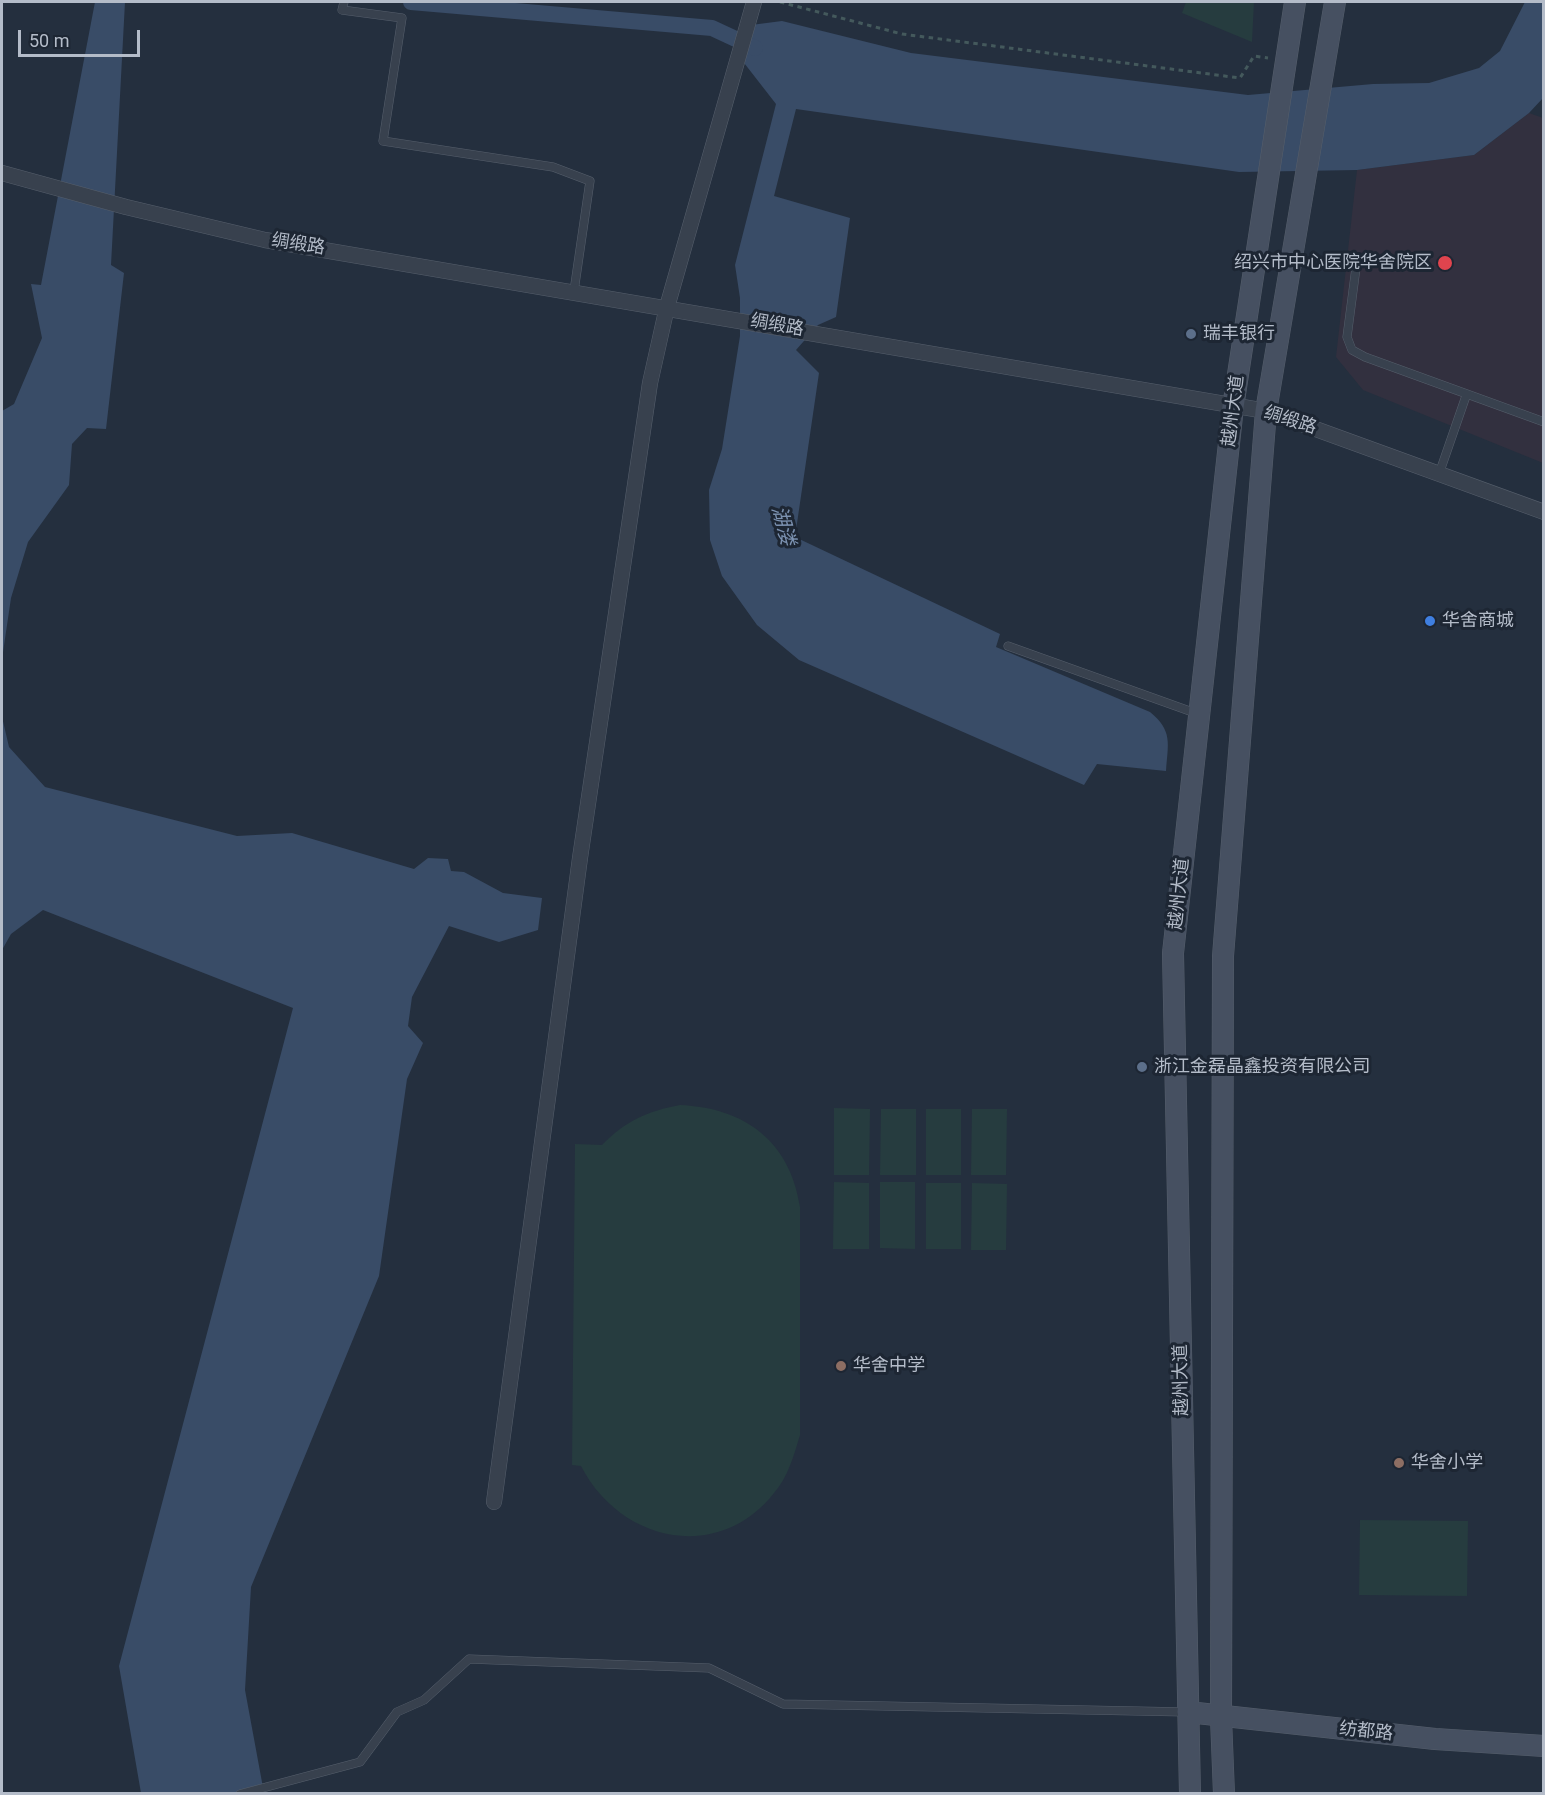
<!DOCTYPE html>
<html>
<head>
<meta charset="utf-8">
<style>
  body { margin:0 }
  #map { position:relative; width:1545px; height:1795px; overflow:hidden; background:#242f3e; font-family:Roboto,sans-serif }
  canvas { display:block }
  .frame { position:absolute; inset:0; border:3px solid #b4bcc9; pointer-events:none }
  .scale { position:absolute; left:18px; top:30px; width:122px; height:27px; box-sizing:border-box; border:3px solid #b4bcc9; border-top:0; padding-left:8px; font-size:18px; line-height:21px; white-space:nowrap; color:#b4bcc9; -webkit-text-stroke:4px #1d2633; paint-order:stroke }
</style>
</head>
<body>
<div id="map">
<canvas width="1545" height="1795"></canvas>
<div class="frame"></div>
<div class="scale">50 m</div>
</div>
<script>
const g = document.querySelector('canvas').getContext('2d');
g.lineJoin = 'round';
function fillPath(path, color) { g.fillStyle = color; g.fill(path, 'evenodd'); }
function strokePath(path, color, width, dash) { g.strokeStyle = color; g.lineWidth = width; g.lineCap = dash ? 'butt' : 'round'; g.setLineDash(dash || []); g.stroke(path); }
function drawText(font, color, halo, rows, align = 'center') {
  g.font = font + ' Roboto,"Noto Sans SC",sans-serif'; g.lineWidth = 6; g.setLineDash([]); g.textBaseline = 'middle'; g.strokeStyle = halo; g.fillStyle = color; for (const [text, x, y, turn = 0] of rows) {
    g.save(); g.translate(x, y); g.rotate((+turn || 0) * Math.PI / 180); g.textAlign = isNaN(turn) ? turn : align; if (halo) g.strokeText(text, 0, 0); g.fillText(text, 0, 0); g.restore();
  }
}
const medical = new Path2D(`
  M1529,113L1543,118V463L1363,390L1336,357L1357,170L1474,155Z`);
const green = new Path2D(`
  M1186,2H1254L1252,42L1182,13Z
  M680,1105C745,1108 790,1141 800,1207V1435C794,1455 788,1477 774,1493C718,1564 620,1542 581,1466L572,1465L575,1144L602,1145C625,1121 648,1111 680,1105Z
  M834,1108L870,1109L869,1175H834Z
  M881,1109H916V1175H880Z
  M926,1109H961V1175H926Z
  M972,1109H1007L1006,1175H971Z
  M834,1182L869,1183V1249H833Z
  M880,1182H915V1249L880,1248Z
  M926,1183H961V1249H926Z
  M972,1183L1007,1184L1006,1250H971Z
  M1360,1520L1468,1521L1467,1596L1359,1595Z`);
const water = new Path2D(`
  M95,2H125L111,265L124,273L106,429L87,428L72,444L69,485L28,542L11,598L2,659V411L14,404L42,338L31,284L41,285Z
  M1525,2H1543V98L1529,113L1474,155L1357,170L1239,172L796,109L774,196L850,218L836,317L818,325L796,350L819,373L795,537L1000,634L996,647L1150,712C1173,731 1168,743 1166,771L1097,764L1084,785L799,660L757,625L722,576L710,540L709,490L722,449L740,336V298L735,265L776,104L741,59L751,25L782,21L911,53L1248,95L1373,84L1429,83L1479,68L1500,51Z
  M2,717L9,747L45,787L237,836L292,833L414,869L428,858L448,859L451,871L464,872L503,893L542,898L538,930L499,942L449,926L412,997L408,1026L423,1043L407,1079L379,1276L251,1587L245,1690L264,1793H141L119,1666L293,1008L43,910L11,934L2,950Z`);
const canal = new Path2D(`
  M411,2L712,28L755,48`);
const path = new Path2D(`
  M780,2L902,34L1240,78L1254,56L1268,58`);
const lane = new Path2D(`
  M344,2L342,10L402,18L383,141L553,167L590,181L574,291
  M1357,260L1347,337L1352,350L1365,357L1544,422
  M1439,474L1466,396
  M1008,646L1198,714
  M240,1794L360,1762L397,1712L424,1700L469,1659L709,1668L783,1704L1187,1712`);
const street = new Path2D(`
  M2,173L126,207L265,240L1266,411L1544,512
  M494,1502L580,858L650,383L667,307L754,2`);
const secondary = new Path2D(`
  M1188,1712L1435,1739L1544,1746
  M1190,1794L1173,953L1233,407L1295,2
  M1224,1794L1221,1718L1223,956L1266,411L1335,2`);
const markers = [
  [1445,263,8,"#e0444e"],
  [1191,334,6,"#5c6f8a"],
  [1430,621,6,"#3f7fe0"],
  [1142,1067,6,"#5c6f8a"],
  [841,1366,6,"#8d6e63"],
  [1399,1463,6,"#8d6e63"]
];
const streetNames = [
  ["绸缎路",298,245,9],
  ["绸缎路",777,326,10],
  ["越州大道",1234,411,-83],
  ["绸缎路",1290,421,18],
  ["越州大道",1180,894,-84],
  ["越州大道",1182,1380,-91],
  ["纺都路",1366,1732,6]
];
const poiNames = [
  ["绍兴市中心医院华舍院区",1432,263,"right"],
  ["瑞丰银行",1203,334],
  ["华舍商城",1442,621],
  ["浙江金磊晶鑫投资有限公司",1154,1067],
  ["华舍中学",853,1366],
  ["华舍小学",1411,1463]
];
const waterNames = [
  ["湖溇",782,526,75]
];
fillPath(medical, '#32303f');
fillPath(green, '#263c3f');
fillPath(water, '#394c67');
strokePath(canal, '#394c67', 16);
strokePath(lane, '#565f6c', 9);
strokePath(street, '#565f6c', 16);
strokePath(secondary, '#565f6c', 22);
strokePath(path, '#44595c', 3, [4.5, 4.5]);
strokePath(lane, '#38414e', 8);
strokePath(street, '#38414e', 15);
strokePath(secondary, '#465061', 21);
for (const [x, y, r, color] of markers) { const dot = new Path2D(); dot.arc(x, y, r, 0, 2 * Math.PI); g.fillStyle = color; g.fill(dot); strokePath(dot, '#1d2633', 2); }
drawText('18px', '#b4bcc9', '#1d2633', streetNames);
drawText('18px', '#b4bcc9', '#1d2633', poiNames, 'left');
drawText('italic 20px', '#7c92b1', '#1d2633', waterNames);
</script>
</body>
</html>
